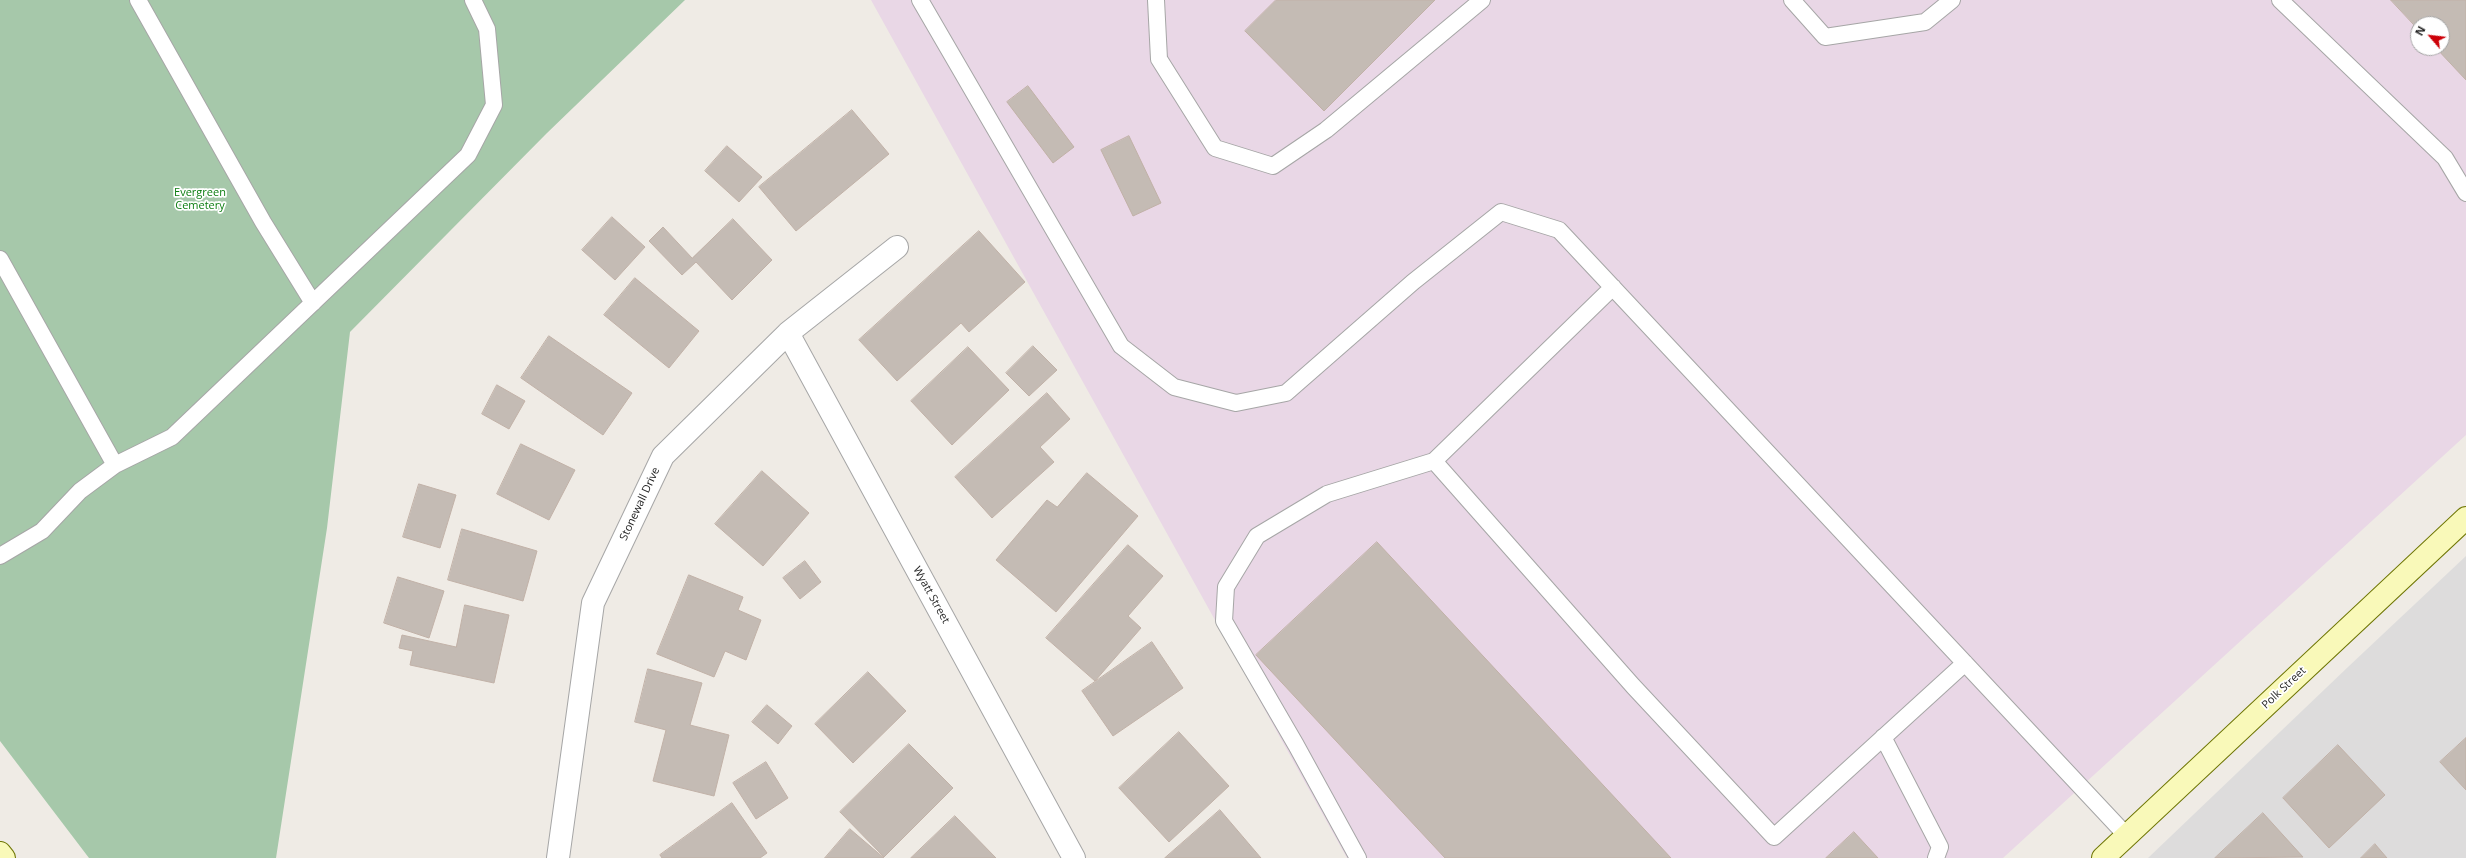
<!DOCTYPE html>
<html>
<head>
<meta charset="utf-8">
<style>
  body { margin:0 }
  #map { position:relative; width:2466px; height:858px; overflow:hidden; background:#efebe5; font-family:"Open Sans",sans-serif }
  canvas { display:block }
  .north { position:absolute; left:2410px; top:16px; width:40px; height:40px; box-sizing:border-box; background:#fff; border:1px solid #a5a5a5; border-radius:50%; rotate:298deg; font-size:11px; font-weight:700; line-height:16px; text-align:center; color:#1f1f1f }
  .north::after { content:''; display:block; margin:auto; width:14px; height:18px; background:#cd0109; clip-path:polygon(50% 0,100% 100%,50% 72%,0 100%) }
</style>
</head>
<body>
<div id="map">
<canvas width="2466" height="858"></canvas>
<div class="north">N</div>
</div>
<script>
const g = document.querySelector('canvas').getContext('2d');
g.lineJoin = 'round';
function fillPath(path, color) { g.fillStyle = color; g.fill(path, 'evenodd'); }
function strokePath(path, color, width, dash) { g.strokeStyle = color; g.lineWidth = width; g.lineCap = dash ? 'butt' : 'round'; g.setLineDash(dash || []); g.stroke(path); }
function drawText(font, color, halo, rows, align = 'center') {
  g.font = font + ' "Open Sans",sans-serif'; g.lineWidth = 3.5; g.setLineDash([]); g.textBaseline = 'middle'; g.strokeStyle = halo; g.fillStyle = color; for (const [text, x, y, turn = 0] of rows) {
    g.save(); g.translate(x, y); g.rotate((+turn || 0) * Math.PI / 180); g.textAlign = isNaN(turn) ? turn : align; if (halo) g.strokeText(text, 0, 0); g.fillText(text, 0, 0); g.restore();
  }
}
const residential = new Path2D(`
  M2466,556V858H2148L2348,667Z`);
const industrial = new Path2D(`
  M871,0H2466V435L2003,858H1347ZM2418,24H2442V48H2418Z`);
const cemetery = new Path2D(`
  M0,0H685L547,133L350,332L327,528L276,858H89L0,741Z`);
const building = new Path2D(`
  M1276,0H1435L1324,111L1245,31Z
  M2391,0H2466V80L2436,48H2442V24H2418V29Z
  M1028,86L1074,147L1053,163L1007,102Z
  M852,110L889,154L796,231L759,187Z
  M1129,136L1161,203L1133,216L1101,150Z
  M727,146L762,177L739,202L705,171Z
  M612,217L645,247L615,280L582,250Z
  M733,219L772,260L732,300L696,262L682,275L649,241L663,227L692,258Z
  M979,231L1025,282L969,332L961,323L897,381L859,340Z
  M635,278L699,331L669,368L604,315Z
  M549,336L632,393L603,435L521,378Z
  M1033,346L1057,370L1029,396L1006,373Z
  M968,347L1009,390L952,445L911,401Z
  M497,385L525,401L509,429L482,414Z
  M1047,393L1070,419L1040,447L1054,462L992,518L955,477Z
  M521,444L575,470L549,520L497,494Z
  M762,471L809,513L763,566L715,524Z
  M1087,473L1138,516L1056,612L996,560L1047,500L1057,507Z
  M419,484L456,495L440,548L403,537Z
  M462,529L537,551L523,601L448,580Z
  M1377,542L1671,858H1445L1256,655Z
  M1128,545L1163,576L1128,616L1141,628L1095,681L1046,638Z
  M805,561L821,582L800,599L783,578Z
  M689,575L743,597L738,610L761,620L746,660L725,651L714,677L657,654Z
  M398,577L444,591L429,638L384,623Z
  M465,605L509,615L494,683L410,665L413,651L399,648L402,635L456,647Z
  M1152,642L1183,688L1113,736L1082,691Z
  M648,669L702,683L690,725L729,735L714,796L653,781L666,730L635,722Z
  M868,672L906,711L853,763L815,724Z
  M767,705L792,726L778,744L752,722Z
  M1179,732L1229,786L1169,842L1119,788Z
  M2466,738V790L2440,762Z
  M909,744L953,788L884,857L840,812Z
  M2338,745L2385,795L2329,848L2283,798Z
  M766,762L788,798L756,819L733,783Z
  M732,803L767,853L760,858H662L660,855Z
  M1220,810L1261,858H1165Z
  M2263,813L2303,857L2215,858Z
  M955,816L996,858H911Z
  M850,829L884,858H825Z
  M1854,832L1878,858H1826Z
  M2375,844L2387,858H2361Z`);
const lane = new Path2D(`
  M138,0L263,222L313,303
  M920,0L1121,346L1174,387L1236,403L1286,393L1413,282L1501,212L1559,230L2126,835
  M1156,0L1159,59L1215,148L1273,166L1326,130L1482,0
  M1792,0L1825,37L1925,22L1952,0
  M2280,0L2445,158L2466,193
  M0,259L115,465L172,437L468,155L494,105L487,29L473,0
  M1613,287L1434,461L1633,686L1774,837L1965,663
  M0,556L42,531L80,491L115,465
  M1883,737L1940,847L1936,858
  M1358,858L1296,745L1224,621L1226,587L1257,536L1327,494L1434,461`);
const street = new Path2D(`
  M788,333L1074,858
  M558,858L593,603L663,456L788,333L897,247`);
const secondary = new Path2D(`
  M0,853L4,858
  M2103,858L2466,518`);
const parkNames = [
  ["Evergreen",200,193],
  ["Cemetery",200,206]
];
const streetNames = [
  ["Stonewall Drive",640,504,-65],
  ["Wyatt Street",931,595,61],
  ["Polk Street",2284,688,-43]
];
fillPath(residential, '#dddcdc');
fillPath(industrial, '#e9d7e6');
fillPath(cemetery, '#a6c8aa');
fillPath(building, '#c4bbb4');
strokePath(building, '#c1b1a7', 1);
strokePath(lane, '#a6a6a6', 18);
strokePath(street, '#a6a6a6', 24);
strokePath(secondary, '#6f7605', 24);
strokePath(lane, '#fff', 16);
strokePath(street, '#fff', 22);
strokePath(secondary, '#f9f9b9', 22);
drawText('11px', '#0c7d10', '#fff', parkNames);
drawText('11px', '#1f1f1f', '#fff', streetNames);
</script>
</body>
</html>
